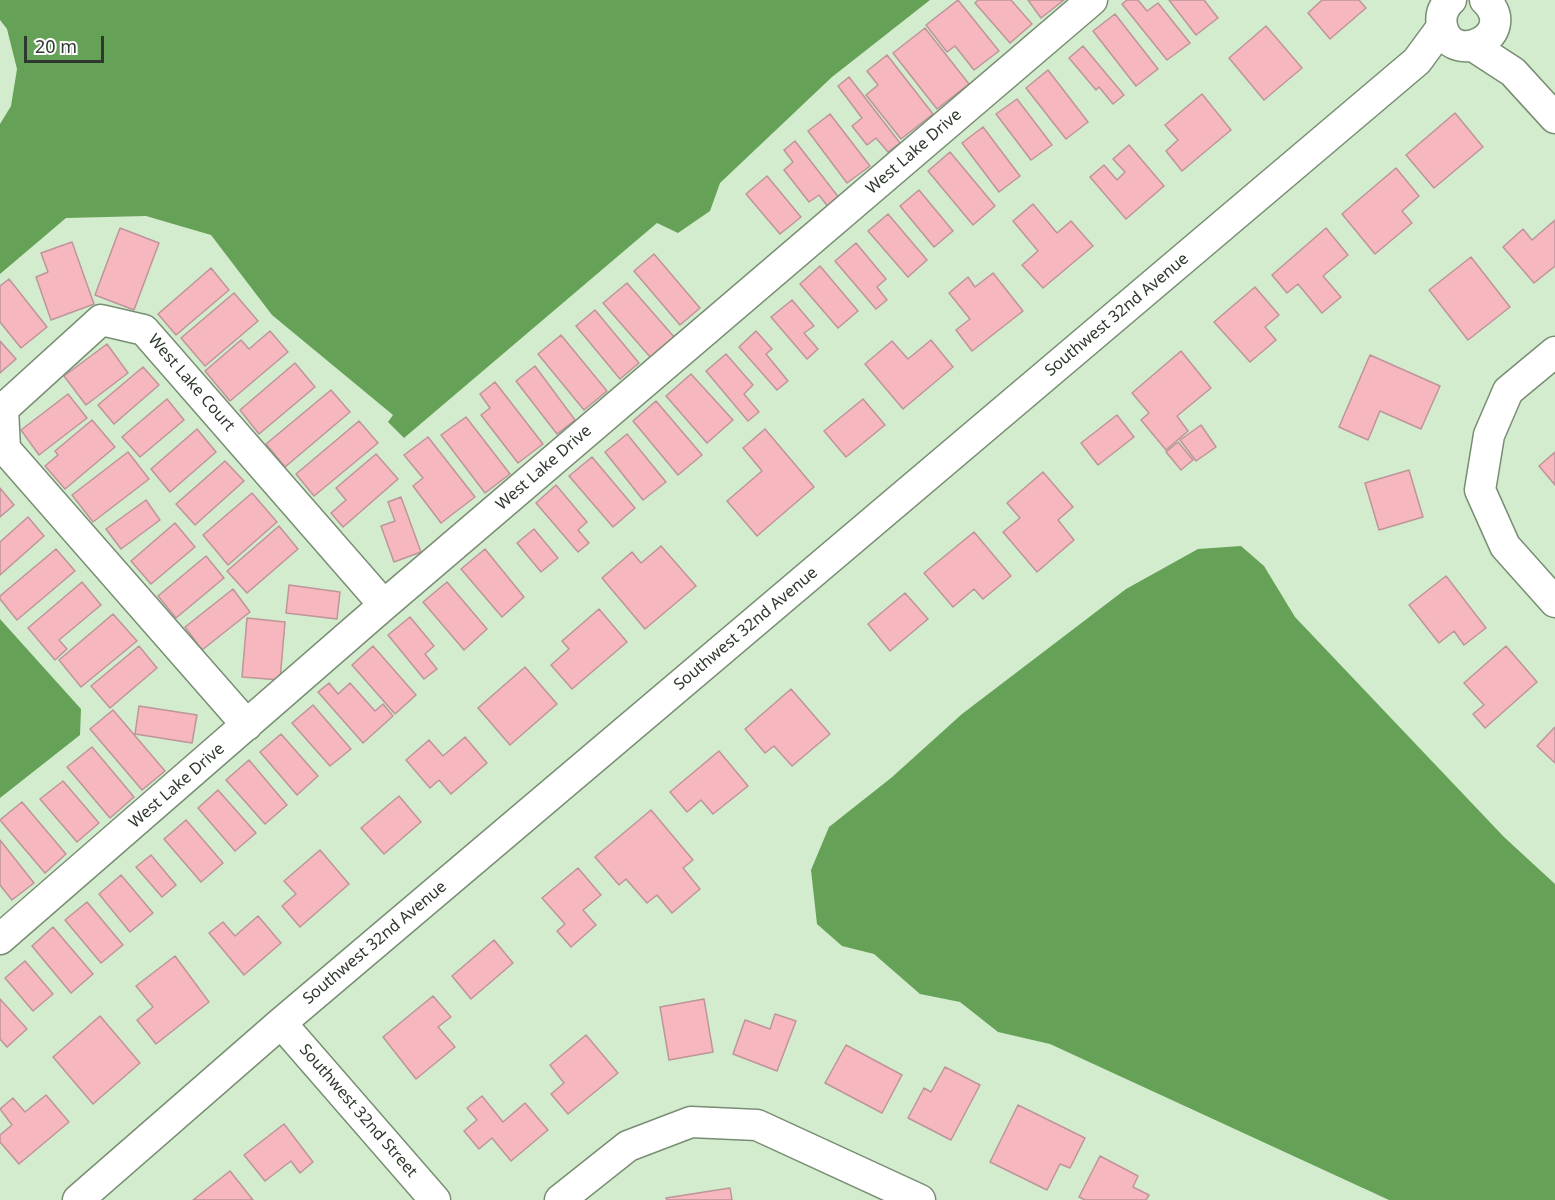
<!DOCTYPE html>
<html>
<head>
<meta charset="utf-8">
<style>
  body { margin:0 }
  #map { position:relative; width:1555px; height:1200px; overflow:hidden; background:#d4ecce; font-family:"Noto Sans",sans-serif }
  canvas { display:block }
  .scale { position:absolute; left:24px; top:36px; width:80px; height:27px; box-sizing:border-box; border:3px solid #2e382c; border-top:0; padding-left:8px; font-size:18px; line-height:21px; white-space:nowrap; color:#2e382c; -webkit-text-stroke:4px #fff; paint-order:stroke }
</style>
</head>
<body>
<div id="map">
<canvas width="1555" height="1200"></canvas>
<div class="scale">20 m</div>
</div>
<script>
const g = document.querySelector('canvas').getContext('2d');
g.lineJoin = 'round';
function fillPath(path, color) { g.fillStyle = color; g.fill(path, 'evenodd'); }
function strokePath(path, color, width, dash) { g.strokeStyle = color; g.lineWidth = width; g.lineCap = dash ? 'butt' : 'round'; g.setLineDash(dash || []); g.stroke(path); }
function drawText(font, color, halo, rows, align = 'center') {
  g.font = font + ' "Noto Sans",sans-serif'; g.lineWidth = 4.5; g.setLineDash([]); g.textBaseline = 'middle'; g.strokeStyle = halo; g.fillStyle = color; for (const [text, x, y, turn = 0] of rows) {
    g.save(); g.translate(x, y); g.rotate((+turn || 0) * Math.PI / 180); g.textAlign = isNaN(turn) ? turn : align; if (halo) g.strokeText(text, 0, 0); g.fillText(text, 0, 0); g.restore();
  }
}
const water = new Path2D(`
  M0,0H930L832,77L720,183L710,211L678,233L657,223L404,438L388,422L393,415L272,315L211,235L146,216L66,218L0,274V124L11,106L17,69L7,29L0,20Z
  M1241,546L1264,566L1295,617L1504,837L1555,884V1200H1389L1050,1044L998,1032L960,1002L920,994L874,954L842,946L817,924L811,870L829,827L891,778L962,714L1126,589L1198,549Z
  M0,619L81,709L80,735L0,798Z`);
const building = new Path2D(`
  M958,0L999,51L974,70L955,46L947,52L926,25Z
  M978,0H1011L1032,24L1010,43L975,3Z
  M1028,0H1064L1041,18Z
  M1127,0H1138L1147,11L1158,3L1190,43L1167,60L1122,4Z
  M1169,0H1204L1218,18L1196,35Z
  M1322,0H1359L1366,8L1330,39L1308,13Z
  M1115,14L1158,69L1136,86L1093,31Z
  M1266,26L1302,68L1264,100L1229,58Z
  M925,28L969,84L937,109L893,53Z
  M1083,46L1124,95L1113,104L1099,87L1096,90L1069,58Z
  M887,55L933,114L901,139L866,95L878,85L867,71Z
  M1048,70L1088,122L1066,139L1026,88Z
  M849,77L900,143L888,152L876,138L867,145L852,126L862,118L838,86Z
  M1202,94L1231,130L1182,171L1166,151L1178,140L1165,125Z
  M1017,99L1052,145L1031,160L996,114Z
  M1455,113L1483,147L1434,188L1406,155Z
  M830,114L870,166L847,183L808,131Z
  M983,127L1020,176L999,192L962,143Z
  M795,141L840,199L829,208L819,195L809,202L784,170L793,162L784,150Z
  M1129,145L1164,186L1126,219L1090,177L1104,165L1117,180L1125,172L1113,159Z
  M950,152L995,206L973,225L928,171Z
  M1396,168L1419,196L1402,211L1412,223L1375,254L1342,214Z
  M767,176L801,217L780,234L746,194Z
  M919,190L953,231L934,247L900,206Z
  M1033,204L1057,233L1071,221L1093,246L1043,288L1022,265L1038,251L1013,221Z
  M888,214L927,260L908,277L868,231Z
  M1555,220V266L1534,283L1503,247L1523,229L1532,240Z
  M120,228L159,243L134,310L95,295Z
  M1326,228L1348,255L1323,276L1341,297L1322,313L1298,284L1287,293L1272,275Z
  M72,242L94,304L51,320L36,277L48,272L41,253Z
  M856,243L886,279L877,287L887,300L876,309L835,261Z
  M654,254L700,308L680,325L634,271Z
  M1471,257L1510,307L1468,340L1429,290Z
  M820,266L858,311L838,328L800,284Z
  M211,268L229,290L176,335L158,314Z
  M993,273L1023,311L972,351L956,330L970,319L949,293L968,277L975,287Z
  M9,279L47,327L21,348L0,322V286Z
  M627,283L675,338L651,358L603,303Z
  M1255,287L1279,315L1265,327L1276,340L1250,362L1214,322Z
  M234,293L258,321L205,366L181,338Z
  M792,300L814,326L804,333L818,349L807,359L771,317Z
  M595,310L639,363L620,379L576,326Z
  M270,331L288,352L230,401L205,371L241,340L249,349Z
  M756,331L772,349L766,354L788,381L777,390L739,347Z
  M561,335L607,391L584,410L538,354Z
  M931,340L953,367L903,409L865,364L892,341L908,359Z
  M0,341L16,359L0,373Z
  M107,344L128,373L86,405L64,376Z
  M1181,351L1211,388L1177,416L1188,431L1166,450L1141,420L1149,413L1132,393Z
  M726,354L753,385L744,394L759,412L748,421L706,371Z
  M1370,355L1440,386L1421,429L1380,411L1368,440L1339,427Z
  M295,363L315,387L259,434L240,410Z
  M535,366L575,420L557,434L516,381Z
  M143,367L159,385L114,424L98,405Z
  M691,374L733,420L707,443L666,396Z
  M495,382L543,444L518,463L481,415L490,408L480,394Z
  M331,390L350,412L285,467L266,444Z
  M68,394L87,418L39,455L21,430Z
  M167,399L184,420L140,457L122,437Z
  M863,399L885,425L846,457L824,431Z
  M656,401L702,455L678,475L633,421Z
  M1117,415L1134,437L1098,465L1081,443Z
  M466,417L510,474L485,493L441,435Z
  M92,420L115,447L65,489L45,466L58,455L55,451Z
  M359,421L378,443L314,496L296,474Z
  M1201,425L1216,447L1196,461L1180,440Z
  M197,429L216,452L170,492L151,469Z
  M765,429L814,487L757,536L727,501L762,471L743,448Z
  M627,434L666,482L643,500L605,452Z
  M428,437L475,497L441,523L413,486L423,478L404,455Z
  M1178,442L1193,460L1181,470L1166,452Z
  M128,452L149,479L93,522L72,495Z
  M1555,452V485L1539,466Z
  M376,454L398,479L343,527L331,513L346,500L336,488Z
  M592,457L635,508L613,527L569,476Z
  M225,461L244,481L195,525L176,504Z
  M1409,470L1423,517L1379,530L1365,483Z
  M1043,472L1073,507L1058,520L1074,540L1037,572L1003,532L1020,518L1007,503Z
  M556,485L587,522L578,530L589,543L578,552L536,503Z
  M0,488L14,505L0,517Z
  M252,493L277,522L228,565L203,535Z
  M401,497L421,552L394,562L381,526L395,521L388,502Z
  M146,500L160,520L121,549L106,529Z
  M28,517L44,536L0,575V542Z
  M175,523L195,547L151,584L131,561Z
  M279,526L298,549L247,593L227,571Z
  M534,529L558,558L541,572L517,543Z
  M974,532L1011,576L983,599L974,589L953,607L924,573Z
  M661,546L696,586L645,629L602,578L632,552L641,563Z
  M56,549L75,571L17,620L0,599V596Z
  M485,549L524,597L502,617L461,569Z
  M206,556L224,578L176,618L158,596Z
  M1446,576L1486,628L1464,645L1454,631L1439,643L1409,605Z
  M82,582L101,605L59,640L67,649L55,660L28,628Z
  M447,582L487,629L464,650L423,602Z
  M289,585L340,592L337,619L286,613Z
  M233,589L250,612L202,650L185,627Z
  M905,593L928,619L890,651L868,624Z
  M599,609L627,642L572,689L551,665L569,649L562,641Z
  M113,614L137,641L81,687L59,660Z
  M410,617L434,646L425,654L437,669L424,679L388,635Z
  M247,618L285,622L280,680L242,677Z
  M139,646L157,668L110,708L91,686Z
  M373,646L416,695L395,714L352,665Z
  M1506,646L1537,682L1485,728L1473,714L1484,705L1464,683Z
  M525,667L557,704L510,745L478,708Z
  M329,683L338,694L350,683L375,711L383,704L393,716L363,743L318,692Z
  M791,689L830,734L792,766L774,746L765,753L745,729Z
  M313,705L351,749L330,766L292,723Z
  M139,706L197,715L192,743L135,734Z
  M113,710L165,771L142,790L90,729Z
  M1555,727V763L1537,746Z
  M281,734L318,776L297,795L260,752Z
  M465,737L487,763L451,794L439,780L430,788L406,760L429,740L443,756Z
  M92,747L134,797L110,818L67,767Z
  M719,751L748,786L713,814L701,800L687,812L670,792Z
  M249,760L287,805L265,824L226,780Z
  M63,781L99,823L77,842L40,799Z
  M218,790L256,833L235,851L198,808Z
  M399,796L421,822L384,854L361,828Z
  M22,802L66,854L45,873L0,820Z
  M651,810L693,860L683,868L700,889L672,913L657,895L647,903L626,879L619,885L595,857Z
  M186,820L223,863L201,882L164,839Z
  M0,840L34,883L12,900L0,885Z
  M320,850L349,884L300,927L282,906L296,894L284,881Z
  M151,855L176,885L162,897L136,867Z
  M578,868L601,895L583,910L596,925L571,947L557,931L565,924L542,898Z
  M121,875L153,913L130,932L99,894Z
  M87,902L123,945L101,963L65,920Z
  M258,916L281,943L244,975L209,933L223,922L235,936Z
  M53,927L93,974L71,993L32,946Z
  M494,940L513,963L471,999L452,976Z
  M175,956L209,1002L156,1044L137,1020L153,1007L136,986Z
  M25,961L53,994L33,1011L5,978Z
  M433,996L451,1017L438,1027L455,1047L416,1079L383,1037Z
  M0,999L27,1029L7,1047L0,1039Z
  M704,999L713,1052L669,1060L660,1007Z
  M775,1014L796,1021L777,1071L733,1054L745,1020L770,1029Z
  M100,1016L140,1063L93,1104L53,1057Z
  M586,1035L618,1073L568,1114L551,1094L564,1083L550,1065Z
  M846,1045L902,1075L882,1113L825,1083Z
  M945,1067L980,1085L951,1140L908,1118L924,1088L931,1092Z
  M46,1095L69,1122L19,1164L0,1142V1135L12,1125L0,1109L13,1098L25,1112Z
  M482,1096L503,1122L525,1103L548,1130L511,1161L492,1138L479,1149L464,1131L477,1120L467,1108Z
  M1018,1105L1085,1138L1070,1168L1060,1164L1047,1190L990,1162Z
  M284,1124L313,1162L300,1173L291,1161L265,1181L244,1155Z
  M1100,1156L1138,1176L1133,1187L1149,1195L1146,1200H1085L1079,1197Z
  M230,1171L253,1200H193Z
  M730,1188L732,1200H667L666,1198Z`);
const minor = new Path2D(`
  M1451,0C1443,7 1440,16 1442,26C1451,69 1521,35 1485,0
  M1473,46L1513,72L1555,118
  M1555,352L1508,391L1489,435L1480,490L1505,546L1555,602
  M247,725L5,449L3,409L101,320L144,330L384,605
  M0,939L384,605L1092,0
  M281,1023L435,1200
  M78,1200L281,1023L1417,61L1442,27
  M560,1200L628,1146L691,1122L757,1125L920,1200`);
const streetNames = [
  ["West Lake Drive",914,152,-41],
  ["Southwest 32nd Avenue",1117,315,-40],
  ["West Lake Court",191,383,49],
  ["West Lake Drive",544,468,-41],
  ["Southwest 32nd Avenue",746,629,-40],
  ["West Lake Drive",177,786,-41],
  ["Southwest 32nd Avenue",375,943,-40],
  ["Southwest 32nd Street",358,1111,49]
];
fillPath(water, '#65a257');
fillPath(building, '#f7b7bf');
strokePath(building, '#bd959a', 1.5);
strokePath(minor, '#788e73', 33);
strokePath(minor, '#fff', 30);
drawText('16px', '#2e382c', '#fff', streetNames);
</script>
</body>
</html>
